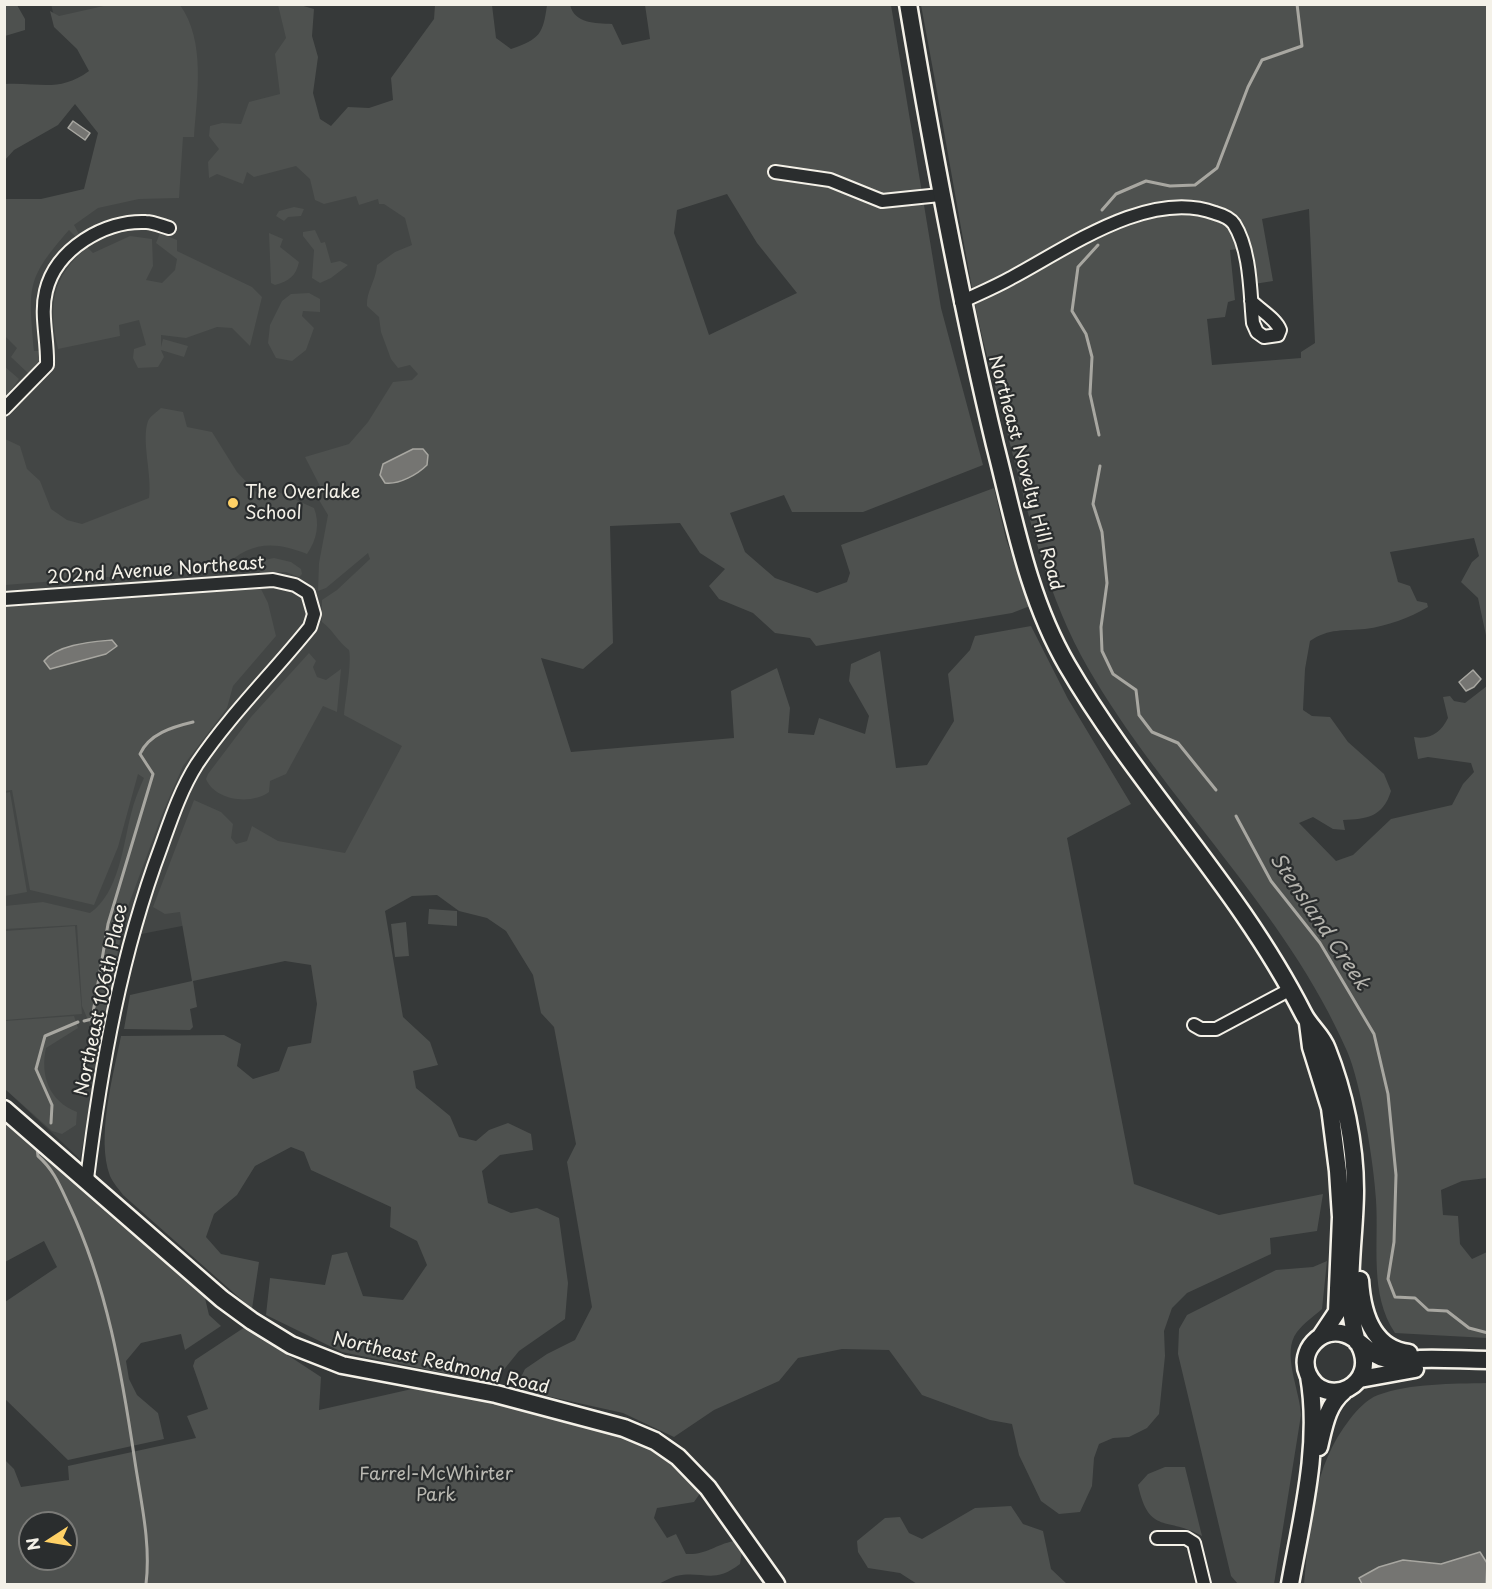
<!DOCTYPE html>
<html>
<head>
<meta charset="utf-8">
<style>
  body { margin:0 }
  #map { position:relative; width:1492px; height:1589px; overflow:hidden; background:#363939; font-family:"Playpen Sans",sans-serif }
  canvas { display:block }
  .frame { position:absolute; inset:0; border:6px solid #f4f1e8; pointer-events:none }
  .north { position:absolute; left:18px; top:1511px; width:60px; height:60px; box-sizing:border-box; background:#2a2d2e; border:2px solid #7b7b78; border-radius:50%; rotate:258deg; font-size:16px; font-weight:700; line-height:24px; text-align:center; color:#f4f1e8 }
  .north::after { content:''; display:block; margin:auto; width:21px; height:27px; background:#ffd166; clip-path:polygon(50% 0,100% 100%,50% 72%,0 100%) }
</style>
</head>
<body>
<div id="map">
<canvas width="1492" height="1589"></canvas>
<div class="frame"></div>
<div class="north">N</div>
</div>
<script>
const g = document.querySelector('canvas').getContext('2d');
g.lineJoin = 'round';
function fillPath(path, color) { g.fillStyle = color; g.fill(path, 'evenodd'); }
function strokePath(path, color, width, dash) { g.strokeStyle = color; g.lineWidth = width; g.lineCap = dash ? 'butt' : 'round'; g.setLineDash(dash || []); g.stroke(path); }
function drawText(font, color, halo, rows, align = 'center') {
  g.font = font + ' "Playpen Sans",sans-serif'; g.lineWidth = 4.5; g.setLineDash([]); g.textBaseline = 'middle'; g.strokeStyle = halo; g.fillStyle = color; for (const [text, x, y, turn = 0] of rows) {
    g.save(); g.translate(x, y); g.rotate((+turn || 0) * Math.PI / 180); g.textAlign = isNaN(turn) ? turn : align; if (halo) g.strokeText(text, 0, 0); g.fillText(text, 0, 0); g.restore();
  }
}
const built = new Path2D(`
  M51,4L122,5L55,21Z
  M129,5H286L315,138L395,121L522,859L121,938L80,1159L5,1089L4,212L165,179Z`);
const green = new Path2D(`
  M5,4L17,5L25,19V30L5,36Z
  M108,5H180C206,41 197,95 194,137H183L179,198L139,199L98,208L74,225L79,234L76,237L69,230C25,280 29,287 34,351H44L42,359L29,374L11,357L17,348L5,336V199H41L84,189L98,133L75,104L58,125L14,150L5,160V84C39,82 59,93 89,71L77,49L54,27L50,11L59,16Z
  M278,5H300L314,9L312,36L318,57L313,93L320,119L331,126L348,107L369,108L393,100L391,78L434,19L435,5H492L496,38L511,49C540,39 543,34 547,5H570C575,24 595,23 612,24L622,45L650,39L645,5H891L941,308L983,465L863,512H792L784,495L730,513L745,552L775,578L817,593L847,582L850,573L841,545L994,488L1006,539L1030,606L1012,613L816,646L810,638L775,633L753,613L719,599L709,586L725,569L700,553L680,523L610,526L613,643L583,669L541,658L571,752L734,738L731,691L777,668L790,708L788,733L814,735L819,718L865,734L869,716L849,681L851,664L880,651L896,768L927,765L954,721L948,674L970,650L975,636L1031,626L1068,699L1131,804L1067,838L1134,1184L1219,1215L1323,1194L1317,1231L1270,1238L1271,1254L1187,1293L1172,1308L1164,1331L1165,1356L1159,1414L1147,1428L1129,1437L1113,1438L1099,1444L1094,1458L1092,1486L1080,1512L1059,1514L1041,1501L1019,1455L1012,1424L990,1420L922,1395L889,1350L842,1349L798,1358L779,1381L714,1410L674,1437L623,1413L529,1392L518,1383L525,1369L547,1354L575,1340L592,1307L567,1162L576,1144L554,1027L541,1013L533,975L506,931L487,918L459,911L437,895L412,896L385,911L403,1017L430,1042L438,1065L413,1071L416,1088L450,1116L459,1137L476,1141L489,1130L508,1123L531,1134L533,1150L500,1155L482,1171L488,1203L511,1213L537,1208L559,1218L568,1283L565,1319L519,1351L493,1383L342,1352L266,1315L270,1278L325,1285L332,1255L347,1252L363,1296L403,1300L427,1265L417,1241L390,1227L391,1207L311,1170L304,1152L291,1147L255,1166L237,1195L214,1214L206,1237L221,1254L259,1262L252,1309L123,1195C119,1189 113,1183 110,1176C96,1138 113,1076 121,1036L224,1035L241,1044L237,1066L253,1079L279,1071L288,1047L311,1043L317,1004L311,965L285,961L193,981L197,1007L190,1009L193,1027L190,1030L124,1029L130,995L192,981L180,912L165,914L153,907L194,800L221,812L233,824L231,838L236,844L247,841L252,826L278,841L345,853L402,746L344,715C345,701 352,662 349,650C338,642 334,631 322,622V600L337,590L370,559L368,553L326,588L318,591L319,563L328,515L319,500L311,495L321,488L305,457L349,444L368,422L393,382L412,380L418,374L410,365L398,368L391,359L381,332L379,317L367,306C366,291 376,281 377,265L395,252L412,245L405,218L384,204H379L378,199L359,205L356,196L324,204L315,200L310,179L296,166L254,177L247,172L243,184L217,174L209,178L208,162L219,149L209,136L210,126L222,123L241,124L249,102L280,94L275,54L286,38ZM727,194L757,243L797,293L709,335L674,233L677,210Z
  M921,5H1487V640L1478,598L1461,582L1472,562L1479,556L1474,538L1390,552L1398,582L1410,586L1417,601L1427,603L1428,607C1409,618 1388,626 1365,629C1344,631 1329,628 1310,641L1305,669L1303,710L1312,716L1330,717L1348,742L1384,774L1391,791C1383,817 1367,819 1343,820L1345,830L1333,829L1313,817L1299,823L1336,861L1353,855L1391,819L1452,805L1463,784L1474,772L1471,763L1428,757L1418,759L1414,737C1431,740 1441,732 1448,718L1443,697L1450,696L1454,701L1465,703L1487,686V1178L1462,1181L1441,1190L1443,1215L1458,1216L1460,1244L1472,1259L1487,1252V1338L1395,1333C1369,1294 1379,1245 1376,1200C1374,1164 1361,1083 1347,1051C1286,910 1164,800 1088,668C1048,598 1030,521 1010,444C999,397 984,351 975,304C956,204 940,104 921,5ZM1189,201C1252,208 1244,230 1254,284L1273,281L1262,219L1309,209L1315,343L1301,352V358L1212,365L1207,319L1225,317L1228,302L1235,300L1230,250L1238,249C1233,194 1150,214 1114,218L1166,202Z
  M294,207L304,209L301,216L288,217L284,221L276,216L279,211Z
  M315,230L321,243L325,242L331,263L340,261L348,265L331,278L320,283L312,278L314,250L303,236V232Z
  M160,233L177,240V251L252,287L262,297L250,346L232,328L217,327L186,338L161,335V347L163,339L188,346L184,357L161,350L164,357L158,367L138,368L133,358L134,349L146,345L139,320L119,325L120,336L58,349C48,304 52,278 87,247L93,253L130,236L152,239L153,266L146,280L162,283L175,270L177,259L156,243Z
  M269,233L283,239L280,247L299,262C296,276 289,281 275,285L271,283Z
  M309,293L320,299V312L303,311L302,316L314,328L306,350L292,361L276,358L268,343L270,325L282,301L291,294Z
  M4,366L19,379L5,398H4Z
  M161,408L183,412L187,427L212,432L237,472L256,492L276,491L314,508C320,523 317,540 307,554C274,541 250,541 223,568L5,585V439L20,446L27,469L40,481L51,509L67,520L82,524L149,498C152,473 141,441 148,421C150,416 157,412 161,408Z
  M274,558L291,562L301,569L302,574L299,577L286,572H260L259,565L264,560Z
  M261,589L268,603L276,636L233,686L227,708L183,766L163,812L126,912L102,1026L91,1027L82,1006L77,925L5,929V906L43,902L90,913C119,893 123,845 131,814C134,801 139,789 144,778L138,774L118,847L94,905L30,890L12,790L5,791V607Z
  M309,653L316,661L313,667L317,677L326,680L341,669L337,712L323,706L286,774L270,781L269,792C252,805 215,801 206,779L208,774L251,717Z
  M10,792L27,892L5,896V793Z
  M429,909L457,911V926L428,924Z
  M406,922L409,956L395,957L391,924Z
  M75,926L82,1014L5,1020V931Z
  M74,1016L78,1028L46,1048C40,1076 49,1101 77,1112L76,1125L62,1134L52,1131L5,1089V1021Z
  M5,1115L204,1294L209,1315L221,1326L185,1350L181,1334L141,1343L126,1361L129,1379L137,1395L158,1413L164,1439L68,1460L5,1399V1302L57,1267L44,1241L5,1262Z
  M1327,1261L1322,1309C1314,1316 1304,1323 1297,1332C1281,1353 1300,1390 1301,1415L1274,1584H1238L1231,1576L1178,1354L1179,1329L1187,1315L1276,1270L1313,1267Z
  M245,1327L321,1377L319,1410L434,1384L637,1438L676,1462L701,1492L694,1502L657,1508L654,1518L667,1538L676,1534L686,1554C707,1555 714,1545 734,1541L742,1551L740,1564C713,1585 703,1570 676,1576C670,1578 663,1582 658,1584H5L4,1459L14,1469L21,1487L69,1480L68,1466L196,1438L187,1416L208,1409L193,1366L195,1360ZM30,1523H66V1559H30Z
  M1487,1383V1563L1480,1552L1442,1564L1403,1560L1359,1578L1362,1584H1304C1310,1526 1312,1467 1350,1419C1357,1410 1367,1399 1378,1395C1411,1383 1452,1384 1487,1383Z
  M1165,1467H1185L1202,1536C1168,1516 1149,1536 1138,1485L1148,1474Z
  M1011,1506L1023,1524L1043,1531L1051,1569L1067,1584H917L900,1573L868,1568L858,1552L857,1541L885,1518L900,1517L909,1533L922,1539L975,1508Z`);
const water = new Path2D(`
  M73,121L90,133L85,140L68,128Z
  M413,449H423L428,455L427,465C418,474 399,485 385,483L380,475L383,464Z
  M112,640L117,646L106,654L50,669L44,661C58,644 91,642 112,640Z
  M1473,670L1481,679L1474,687L1466,691L1459,682Z
  M1480,1552L1487,1563L1486,1584H1362L1359,1578L1379,1567L1403,1560L1441,1564Z`);
const stream = new Path2D(`
  M1102,210L1116,194L1146,181L1170,186L1195,185L1217,168L1248,87L1262,60L1302,46L1297,4
  M1098,245L1078,267L1072,311L1086,334L1092,357L1090,394L1099,435
  M1100,466L1093,504L1102,532L1107,583L1101,627L1102,651L1113,674L1136,690L1139,715L1152,732L1178,743L1216,790
  M1236,816L1271,881L1320,943L1374,1034L1388,1094L1396,1175L1394,1242L1388,1279L1395,1297L1415,1298L1428,1310L1447,1311L1469,1328L1488,1333
  M84,1021L92,1019L108,924L153,774L140,754C149,734 172,727 193,722
  M51,1123L52,1105L36,1069L45,1036L78,1022
  M37,1148L38,1156C54,1170 60,1186 69,1205C107,1286 122,1374 135,1462C141,1502 151,1544 146,1584`);
const street = new Path2D(`
  M775,172L830,180L882,201L940,195
  M961,302C978,294 995,287 1011,278C1066,249 1149,188 1215,213C1222,215 1230,218 1234,224C1251,251 1250,293 1253,323L1257,332L1264,337L1278,335L1280,330C1276,319 1260,310 1251,301
  M4,409L47,365C48,340 40,315 46,291C56,249 105,220 146,222C153,222 162,226 169,228
  M4,599L273,580L295,585L308,593L314,614L310,627C273,673 230,715 197,764C181,789 171,819 161,847C121,954 101,1066 87,1179
  M1194,1025L1201,1029H1216L1291,989
  M1157,1538H1186L1194,1543L1204,1584`);
const secondary = new Path2D(`
  M908,4C933,153 960,299 995,445C1014,519 1028,598 1067,665C1138,787 1239,887 1303,1013C1309,1026 1322,1035 1327,1049C1344,1092 1355,1143 1355,1190C1355,1239 1343,1294 1357,1342
  M1308,1023L1311,1047L1330,1108L1338,1171L1341,1217L1337,1312L1321,1336
  M4,1109L222,1299L252,1321L291,1345L342,1365L496,1394L624,1428L655,1441L678,1457L708,1488L776,1584
  M1360,1280C1362,1312 1372,1349 1409,1353
  M1359,1344C1381,1385 1325,1411 1308,1374C1298,1351 1321,1326 1345,1334C1361,1339 1369,1356 1387,1359C1398,1361 1408,1359 1419,1359C1442,1358 1465,1360 1488,1360
  M1360,1379L1415,1369
  M1319,1447C1324,1426 1327,1405 1344,1391
  M1290,1584C1302,1517 1321,1444 1309,1376`);
const markers = [
  [233,503,6,"#ffd166"]
];
const streetNames = [
  ["Northeast Novelty Hill Road",1025,473,75],
  ["202nd Avenue Northeast",156,571,-4],
  ["Northeast 106th Place",102,1000,-78],
  ["Northeast Redmond Road",441,1364,13]
];
const poiNames = [
  ["The Overlake",245,493],
  ["School",245,514]
];
const parkNames = [
  ["Farrel-McWhirter",436,1475],
  ["Park",436,1496]
];
const waterNames = [
  ["Stensland Creek",1319,922,56]
];
fillPath(built, '#434645');
fillPath(green, '#4e514f');
fillPath(water, '#757572');
strokePath(water, '#a8a7a1', 1.5);
strokePath(stream, '#a8a7a1', 3);
strokePath(street, '#f4f1e8', 16);
strokePath(secondary, '#f4f1e8', 21);
strokePath(street, '#2a2d2e', 12);
strokePath(secondary, '#2a2d2e', 16);
for (const [x, y, r, color] of markers) { const dot = new Path2D(); dot.arc(x, y, r, 0, 2 * Math.PI); g.fillStyle = color; g.fill(dot); strokePath(dot, '#2a2d2e', 2); }
drawText('18px', '#f4f1e8', '#2a2d2e', streetNames);
drawText('18px', '#f4f1e8', '#2a2d2e', poiNames, 'left');
drawText('18px', '#bab9b2', '#2a2d2e', parkNames);
drawText('italic 20px', '#b4b3ad', '#2a2d2e', waterNames);
</script>
</body>
</html>
